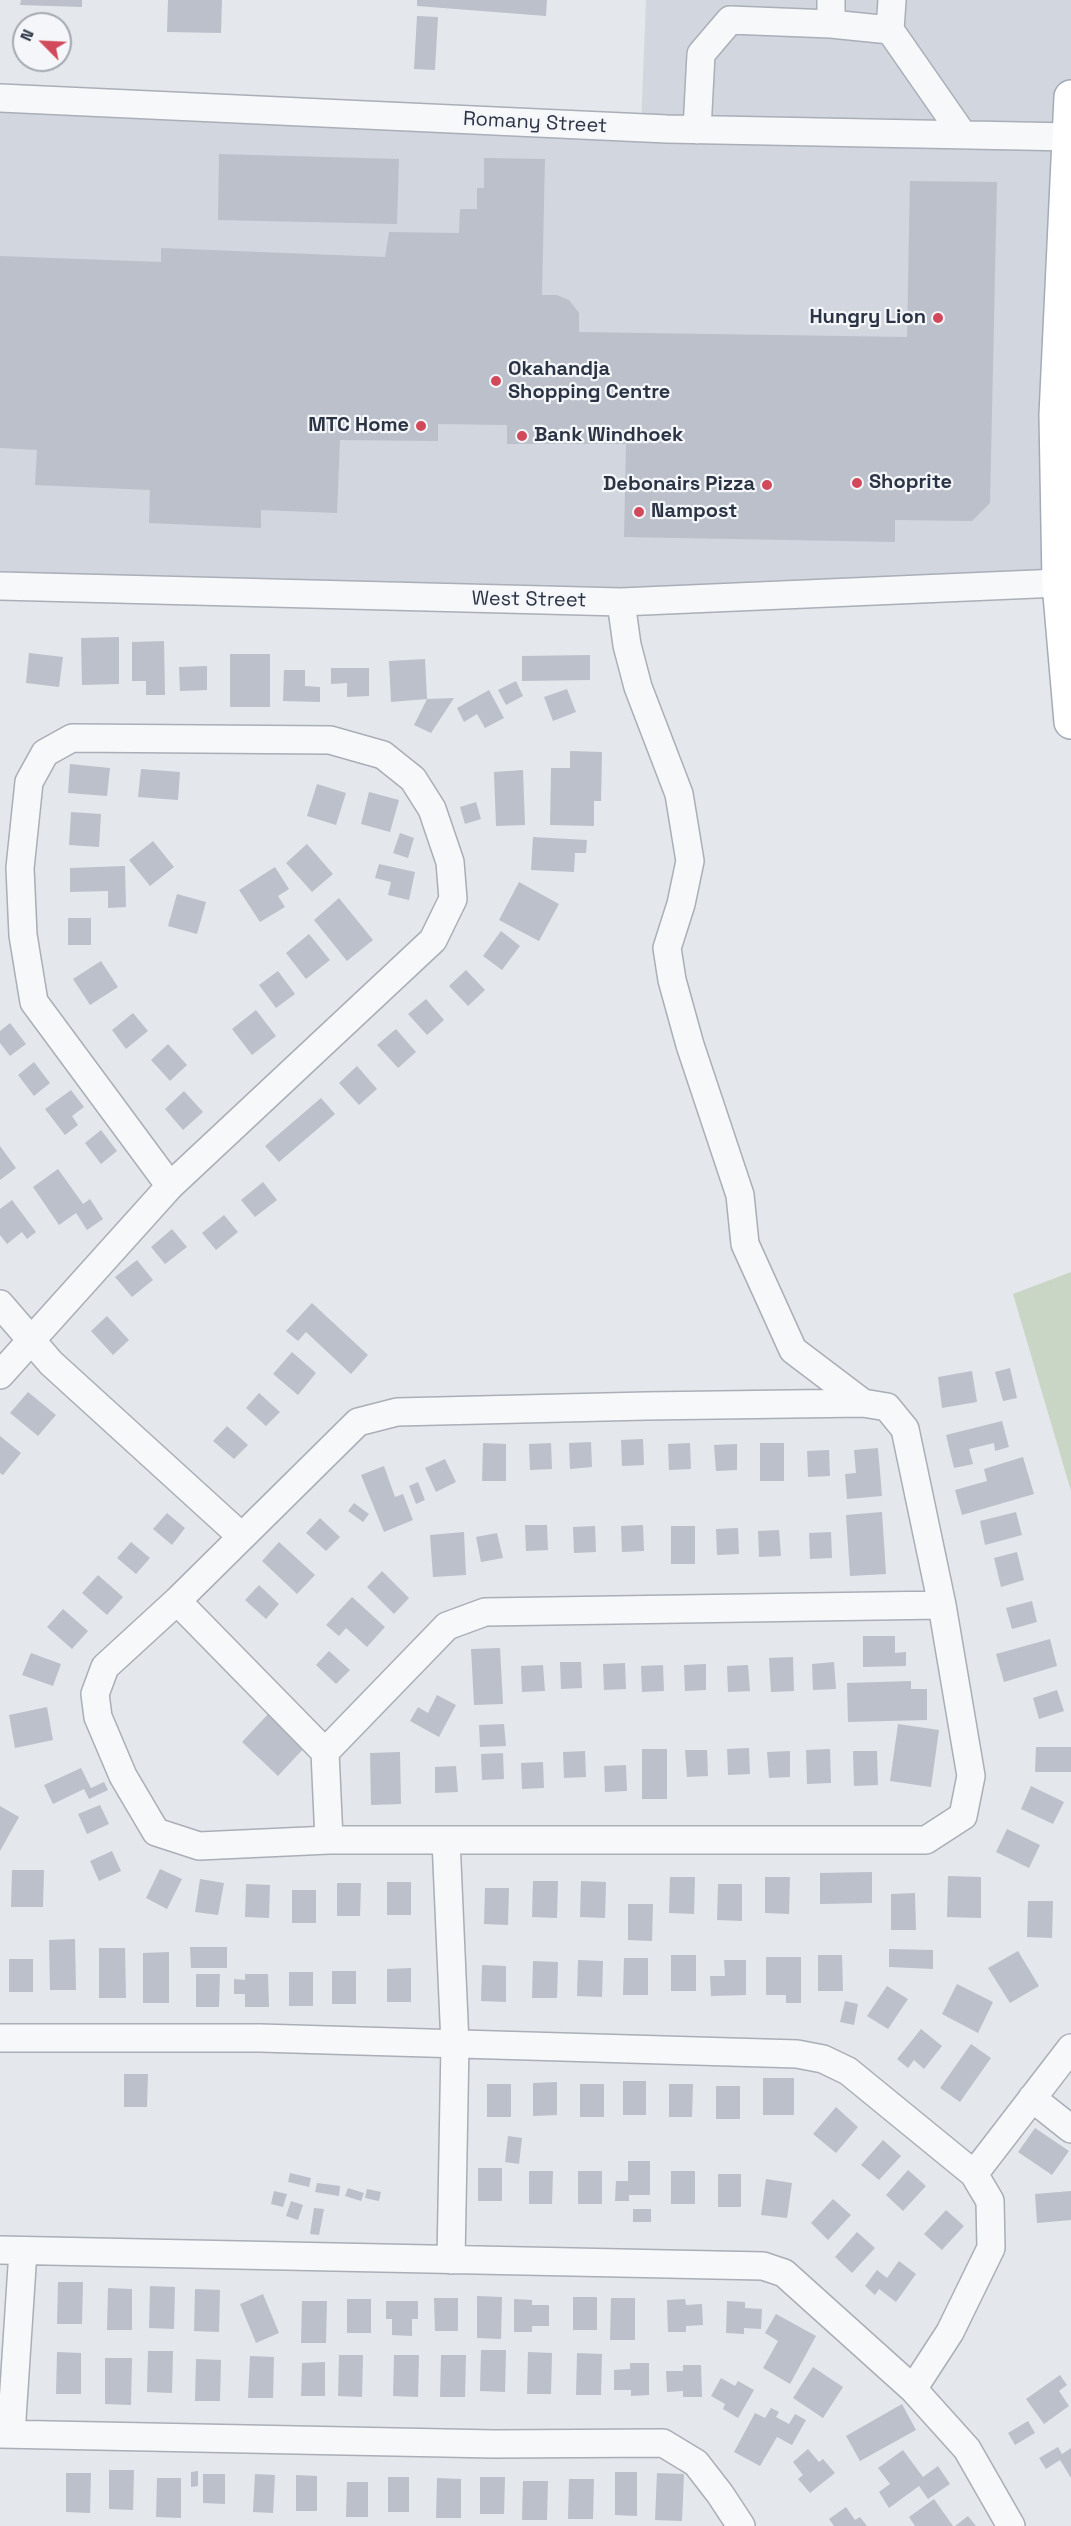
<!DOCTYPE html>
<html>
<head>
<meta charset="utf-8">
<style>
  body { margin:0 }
  #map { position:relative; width:1071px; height:2526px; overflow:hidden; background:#e4e7ec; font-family:"Space Grotesk",sans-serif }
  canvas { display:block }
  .north { position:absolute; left:12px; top:12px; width:60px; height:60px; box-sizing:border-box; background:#f4f6f9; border:2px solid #a4a8b1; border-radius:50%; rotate:294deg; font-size:16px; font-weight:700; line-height:24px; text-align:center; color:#2b3445 }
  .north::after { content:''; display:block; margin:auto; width:21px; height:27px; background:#d1495b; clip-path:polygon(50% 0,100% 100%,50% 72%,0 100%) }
</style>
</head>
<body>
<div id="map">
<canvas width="1071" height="2526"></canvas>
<div class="north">N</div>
</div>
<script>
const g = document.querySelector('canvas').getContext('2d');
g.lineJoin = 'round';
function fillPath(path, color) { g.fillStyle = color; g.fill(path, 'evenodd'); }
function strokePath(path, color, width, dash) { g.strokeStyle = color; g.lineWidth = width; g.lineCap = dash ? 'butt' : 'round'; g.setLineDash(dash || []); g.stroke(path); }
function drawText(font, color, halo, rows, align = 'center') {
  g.font = font + ' "Space Grotesk",sans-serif'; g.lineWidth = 4.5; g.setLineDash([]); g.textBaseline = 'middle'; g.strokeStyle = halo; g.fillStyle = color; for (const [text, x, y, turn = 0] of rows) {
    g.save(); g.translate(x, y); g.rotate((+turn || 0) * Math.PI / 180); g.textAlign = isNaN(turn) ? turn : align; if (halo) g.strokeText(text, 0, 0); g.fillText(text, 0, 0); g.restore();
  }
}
const built = new Path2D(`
  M646,0H1071V97L1059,583L832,593L0,584V106L641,127Z`);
const green = new Path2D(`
  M1071,1272V1491L1013,1294Z`);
const building = new Path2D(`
  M21,0H82V7L20,5Z
  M168,0H222L221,33L167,32Z
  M417,0H547L546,16L417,6Z
  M417,16L438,17L435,70L414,69Z
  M219,154L399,159L397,224L218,220Z
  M484,158L545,159L542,295H557L569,300L579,313V332L907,337L910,181L997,182L990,503L972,521L895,520V542L624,537L626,444H507V425L438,424V441L340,440L337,513L261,510V528L149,523L150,490L35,485L37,450L0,448V256L161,262V248L385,257L389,232L459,233L460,209H477V188H484Z
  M119,637V684L82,685L81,638Z
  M164,641L165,695H146V681H132V642Z
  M29,653L63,657L59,687L26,683Z
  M230,654H270V707H230Z
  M590,655V680L522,681V656Z
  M425,659L427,699L454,698L431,733L414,725L427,699L391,702L389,661Z
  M207,666V690L180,691L179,667Z
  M331,668H369V696L347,697V683L331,684Z
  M284,670H305V686L320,687V702L283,701Z
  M516,681L523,696L506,705L498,690Z
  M567,689L576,712L553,721L544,697Z
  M489,690L504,718L485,728L477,714L464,722L457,708Z
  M570,751L602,752L601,801H594V826L550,825L551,768H570Z
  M70,764L110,768L107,796L68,793Z
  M141,769L180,772L178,800L138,797Z
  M523,770L525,825L496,826L494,772Z
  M317,784L346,793L336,825L307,816Z
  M369,792L399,800L390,832L361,824Z
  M476,802L481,819L465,824L460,807Z
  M71,812L101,814L99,847L69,845Z
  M400,833L414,838L408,858L393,853Z
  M533,837L587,840L586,853H575L574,872L531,870Z
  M153,841L174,867L150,886L129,860Z
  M307,844L333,874L312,892L286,863Z
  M379,864L415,872L409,900L388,895L391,882L375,878Z
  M125,866L126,907L108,908V891L70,892V868Z
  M275,867L289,889L278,896L285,907L260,922L239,890Z
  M519,882L559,904L539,941L499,920Z
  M177,894L206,902L197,934L168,926Z
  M339,898L373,940L347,961L314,920Z
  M68,918H91V945H68Z
  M501,931L520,946L502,970L483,956Z
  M309,934L330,960L306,979L286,953Z
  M101,961L118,987L90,1005L73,979Z
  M466,970L485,990L468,1006L449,986Z
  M278,971L295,994L276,1008L259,985Z
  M426,999L444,1020L427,1035L408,1014Z
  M256,1010L276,1036L252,1055L232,1029Z
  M133,1013L148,1031L126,1049L112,1030Z
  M10,1023L26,1044L10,1056L0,1043V1031Z
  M396,1029L416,1052L398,1068L377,1045Z
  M168,1044L187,1065L170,1081L151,1060Z
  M34,1062L50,1083L34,1096L18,1075Z
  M357,1066L377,1089L359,1105L339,1083Z
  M71,1090L84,1107L72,1116L78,1125L65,1135L45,1109Z
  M184,1091L203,1112L183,1130L165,1109Z
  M321,1098L335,1114L279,1162L265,1146Z
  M101,1130L117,1151L101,1164L85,1143Z
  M0,1146L16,1168L0,1180Z
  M58,1169L83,1204L90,1199L103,1219L87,1230L76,1213L59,1225L33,1187Z
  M263,1182L277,1200L255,1217L241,1200Z
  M12,1200L36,1232L27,1239L22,1232L7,1244L0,1235V1209Z
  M224,1215L238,1232L216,1250L202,1233Z
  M172,1229L187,1247L165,1264L151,1247Z
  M137,1260L153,1280L132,1297L115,1277Z
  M312,1303L368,1355L351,1374L306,1332L298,1341L286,1331Z
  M107,1316L129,1340L113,1355L91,1331Z
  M292,1352L316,1373L298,1395L273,1374Z
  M1010,1368L1017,1398L1003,1401L995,1372Z
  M972,1371L977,1402L942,1408L938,1377Z
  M28,1392L56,1415L38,1436L10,1413Z
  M259,1393L280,1412L266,1426L246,1408Z
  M1002,1421L1009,1447L995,1451L994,1443L969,1449L973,1464L954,1468L946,1435Z
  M227,1426L248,1445L234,1459L213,1441Z
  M0,1436L21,1453L3,1475L0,1473Z
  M643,1439L644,1465L622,1466L621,1440Z
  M591,1442L592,1467L570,1469L569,1443Z
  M483,1443L506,1444V1481H482Z
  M551,1443L552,1469L530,1470L529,1444Z
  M690,1443L691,1469L669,1470L668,1444Z
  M760,1443H784V1481H760Z
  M737,1444V1470L716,1471L714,1445Z
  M878,1448L882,1496L847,1499L845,1474L856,1473L854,1450Z
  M829,1450L830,1476L808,1477L807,1451Z
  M1023,1457L1034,1494L962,1515L955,1490L987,1481L984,1469Z
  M445,1459L456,1482L436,1492L425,1468Z
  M384,1466L395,1497L403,1494L413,1520L384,1532L361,1475Z
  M418,1482L425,1500L416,1504L409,1486Z
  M354,1503L369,1514L363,1522L348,1511Z
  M882,1512L886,1574L850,1576L846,1515Z
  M1016,1512L1022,1535L985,1545L980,1521Z
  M167,1513L185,1528L172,1545L153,1529Z
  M320,1518L340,1537L326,1551L306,1533Z
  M525,1525H547L548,1550L526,1551Z
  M643,1525L644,1551L622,1552L621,1526Z
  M595,1526L596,1552L574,1553L573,1527Z
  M671,1526H695V1564H671Z
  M738,1528L739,1554L717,1555L716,1529Z
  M779,1530L781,1556L759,1557L758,1531Z
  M464,1532L466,1575L433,1577L430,1535Z
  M831,1532L832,1558L810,1559L809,1533Z
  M497,1533L503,1558L481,1562L476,1537Z
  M131,1542L150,1558L136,1574L117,1558Z
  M279,1542L315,1575L297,1594L262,1561Z
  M1017,1552L1024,1580L1001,1587L994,1558Z
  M382,1571L409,1598L394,1614L367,1587Z
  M98,1575L123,1597L107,1615L82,1593Z
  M259,1585L279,1604L266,1619L245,1600Z
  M352,1597L385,1627L367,1647L346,1628L339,1636L326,1625Z
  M1032,1601L1037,1622L1012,1629L1006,1608Z
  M63,1609L88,1631L72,1649L47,1627Z
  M863,1636H895V1653L906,1652V1666L863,1667Z
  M1050,1639L1057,1666L1004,1682L996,1654Z
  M500,1648L503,1704L474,1705L471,1649Z
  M329,1651L350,1670L336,1684L316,1665Z
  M31,1653L61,1664L53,1686L22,1675Z
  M793,1657L794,1691L771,1692L769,1658Z
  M560,1662H581L582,1688L561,1689Z
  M834,1662L836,1689L813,1690L812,1664Z
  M625,1663L626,1689L604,1690L603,1664Z
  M706,1664V1690L685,1691L684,1665Z
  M543,1665L545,1691L522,1692L521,1666Z
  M663,1665L664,1691L642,1692L641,1666Z
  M748,1665L750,1691L728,1692L727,1666Z
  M911,1681V1689H927V1720L848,1722L847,1683Z
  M1057,1690L1064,1711L1039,1719L1033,1698Z
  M437,1695L456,1705L439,1737L410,1721L418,1707L428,1713Z
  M47,1707L53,1740L15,1748L9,1715Z
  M269,1713L305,1747L278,1776L242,1742Z
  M504,1724L506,1746L480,1747L479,1725Z
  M898,1724L939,1730L931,1787L890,1781Z
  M1036,1747H1071V1772H1035Z
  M749,1748L750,1774L728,1775L727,1749Z
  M642,1749H667V1799H642Z
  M830,1749L831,1783L807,1784L806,1750Z
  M685,1750H707L708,1776L687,1777Z
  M585,1751L586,1777L564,1778L563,1752Z
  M790,1751V1777L769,1778L767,1752Z
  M853,1751H877L878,1785L854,1786Z
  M400,1752L401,1804L371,1805L370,1753Z
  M503,1753L504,1779L482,1780L481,1754Z
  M543,1762L544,1788L522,1789L521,1763Z
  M626,1765L627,1791L605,1792L604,1766Z
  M456,1766L458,1792L435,1793V1767Z
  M81,1768L91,1788L104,1782L108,1790L89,1799L84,1789L53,1804L44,1785Z
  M1031,1786L1064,1802L1053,1824L1021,1809Z
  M100,1805L109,1824L87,1834L78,1814Z
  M0,1806L19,1817L0,1851Z
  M1007,1829L1040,1845L1029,1868L996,1852Z
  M112,1851L121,1871L99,1881L90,1861Z
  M160,1869L182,1879L167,1909L146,1898Z
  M12,1870H44L43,1907H11Z
  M872,1872V1903L820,1904V1873Z
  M948,1876L981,1877V1918L947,1917Z
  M670,1877H695L694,1914L669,1913Z
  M765,1877H790L789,1914L765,1913Z
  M200,1879L224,1883L218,1915L195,1912Z
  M533,1881H558L557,1918L532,1917Z
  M581,1881L606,1882L605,1918L580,1917Z
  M387,1882H411V1915H387Z
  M337,1883H361L360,1916H337Z
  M246,1884L270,1885L269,1918L245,1917Z
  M718,1884H742V1921L717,1920Z
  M485,1888H509L508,1925L484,1924Z
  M292,1890H316V1923H292Z
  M915,1893L916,1930H891V1894Z
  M1028,1901H1053L1052,1938L1027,1937Z
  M628,1904H653L652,1941L628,1940Z
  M75,1939L76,1990H50L49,1940Z
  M190,1947H227V1968H191Z
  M99,1948H125L126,1998H99Z
  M889,1949L933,1950V1969L889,1967Z
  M1018,1951L1039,1986L1010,2003L988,1968Z
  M169,1952V2003H143V1953Z
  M671,1955H696V1991H671Z
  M818,1955H842L843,1991H818Z
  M766,1957H801V2003H786V1995H766Z
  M624,1958H648V1995H623Z
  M9,1959H33V1992H9Z
  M578,1960L603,1961L602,1997L577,1996Z
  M724,1960H746V1995L711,1996L710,1976H725Z
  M533,1961L558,1962L557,1998H532Z
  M482,1965L506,1966V2002L481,2001Z
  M411,1968V2002H387V1969Z
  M332,1971H356V2004H332Z
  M289,1972H313V2006H289Z
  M196,1974H220L219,2007H196Z
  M245,1974H268L269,2007H245V1994H234V1979L245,1980Z
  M957,1984L993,2002L978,2033L942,2014Z
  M887,1986L908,1999L888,2029L867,2016Z
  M845,2001L858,2004L854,2025L840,2022Z
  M921,2029L942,2046L924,2069L914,2060L908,2068L897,2059Z
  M971,2044L991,2058L960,2102L940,2088Z
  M124,2074H148L147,2107H124Z
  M763,2078H794V2115H763Z
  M623,2081H646V2115H623Z
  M557,2082V2115L533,2116V2083Z
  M487,2084H511V2117H487Z
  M580,2084H604V2117H580Z
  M669,2084H693L692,2117H669Z
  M716,2086H740V2119H716Z
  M836,2107L858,2127L836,2153L813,2134Z
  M1035,2128L1069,2151L1052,2175L1018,2152Z
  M508,2136L522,2138L519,2164L505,2162Z
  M883,2140L901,2156L879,2180L861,2165Z
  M628,2161H650V2195H629V2201H615L616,2181H628Z
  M478,2168H502V2201H478Z
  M908,2170L926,2186L903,2211L886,2195Z
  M529,2171H553L552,2204H529Z
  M578,2171H602V2204H578Z
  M671,2171H695V2204H671Z
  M290,2173L311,2178L309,2187L288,2182Z
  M718,2174H741V2207H718Z
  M766,2179L792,2183L787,2218L761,2215Z
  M317,2183L340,2186L339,2196L315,2192Z
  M348,2188L364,2193L361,2201L345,2196Z
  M367,2189L381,2192L379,2201L365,2198Z
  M274,2191L287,2194L283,2207L271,2204Z
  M1071,2191V2220L1037,2223L1035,2194Z
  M833,2199L851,2215L828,2240L811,2223Z
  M291,2201L303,2205L298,2220L286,2216Z
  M314,2208L324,2209L319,2235L310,2234Z
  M633,2209H651V2222H633Z
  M946,2210L964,2226L942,2250L924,2234Z
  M857,2232L875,2248L852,2273L835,2257Z
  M899,2261L916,2274L896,2302L879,2289L875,2295L865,2286L877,2270L887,2278Z
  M58,2282H83L82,2324H57Z
  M150,2286L175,2287L174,2329L149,2328Z
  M108,2288L132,2289V2330H107Z
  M195,2289L220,2290L219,2332L194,2331Z
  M263,2294L279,2333L256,2343L240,2304Z
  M477,2296L502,2297L501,2339L477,2338Z
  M573,2297H597V2330H573Z
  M434,2298H458V2331H435Z
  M611,2298H635V2340H610Z
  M347,2299H371V2333H347Z
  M514,2299L532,2300V2305H549V2326H532V2332H514Z
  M685,2299L686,2305L702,2304L703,2325L686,2326V2332H668L667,2300Z
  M302,2301H327L326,2343H301Z
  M386,2301H418V2319H412V2336L392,2335V2319H386Z
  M727,2301L745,2302V2308L762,2309L761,2329L744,2328V2334L726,2333Z
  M776,2314L816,2336L790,2384L763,2368L778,2341L765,2333Z
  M481,2350H506L505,2392L480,2391Z
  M148,2351H173L172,2393L147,2392Z
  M57,2352L81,2353V2394H56Z
  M528,2352L552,2353L551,2394H527Z
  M577,2353L602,2354L601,2395H576Z
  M339,2355H363L362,2397L338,2396Z
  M394,2355H419L418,2397L393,2396Z
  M441,2355H466L465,2397H440Z
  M250,2356L274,2357L273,2398H248Z
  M105,2358H132L131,2405L105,2404Z
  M196,2359L221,2360L220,2401H195Z
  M325,2362V2396H301L302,2363Z
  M630,2363H649V2395L631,2396V2390H614V2370L630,2369Z
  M683,2365H701L702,2397H683V2391L667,2392L666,2371H683Z
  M813,2367L843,2387L823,2418L793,2398Z
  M1060,2375L1067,2385L1059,2391L1069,2406L1044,2424L1026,2399Z
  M721,2378L735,2386L738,2381L754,2390L738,2418L723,2409L725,2404L711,2396Z
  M902,2404L916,2430L860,2461L846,2436Z
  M771,2408L779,2412L776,2417L789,2424L795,2414L806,2420L792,2445L777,2437L760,2466L734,2452L755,2413L765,2418Z
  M1028,2421L1035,2433L1015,2445L1008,2433Z
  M1058,2447L1062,2454L1071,2448V2478L1060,2460L1046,2469L1039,2458Z
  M808,2449L819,2462L823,2459L835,2473L810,2493L798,2479L803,2475L793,2462Z
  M903,2450L923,2477L938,2466L950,2484L928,2499L919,2486L889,2508L879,2492L890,2484L878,2468Z
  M109,2470H134L133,2510L109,2509Z
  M198,2471V2486L191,2487V2472Z
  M615,2472H637V2516L615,2515Z
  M66,2473H91L90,2513L66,2512Z
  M657,2473L684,2474L682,2521L655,2520Z
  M203,2474H225V2504L203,2503Z
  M255,2474L275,2475L273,2513L253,2512Z
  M296,2475L317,2476V2511H296Z
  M388,2477H409V2512H388Z
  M480,2477H505L504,2514H480Z
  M157,2478H181V2518L156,2517Z
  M437,2478L461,2479V2518H436Z
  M569,2479H594L593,2519H568Z
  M523,2481H548L547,2520H522Z
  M347,2482H368V2517H346Z
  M934,2499L953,2526H915L909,2517Z
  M846,2507L855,2520L860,2517L867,2526H834L829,2519Z
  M968,2516L976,2526H955Z`);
const minor = new Path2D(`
  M831,0V24L890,30
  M892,0L890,30L963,135
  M0,98L667,129L1071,137
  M697,130L701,54L730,20L831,24
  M0,586L621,602L1059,583
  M621,602L627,645L638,687L679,794L690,861L681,904L667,948L672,980L690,1045L740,1195L745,1244L793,1350L863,1403
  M0,1304L51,1363L241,1536
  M0,1375L170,1186L433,940L453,899L450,862L432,809L413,779L383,755L330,740L72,738L45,753L29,782L20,868L23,935L34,1002L170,1186
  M177,1601L325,1752L329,1840H926L963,1816L971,1776L942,1605L905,1429L887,1407L863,1403L646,1406L397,1412L358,1422L177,1601L105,1667L95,1694L98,1717L123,1776L156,1832L199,1846L329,1840
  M325,1752L447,1626L485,1612L942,1605
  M446,1840L455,2044L451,2260
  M0,2038H260L797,2054L823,2059L848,2071L974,2174L990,2201L991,2248L950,2332L913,2389
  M1032,2098L1071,2129
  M974,2174L1071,2048
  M0,2250L763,2266L784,2273L913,2389L967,2449L1011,2526
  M0,2434L494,2444L663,2443L696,2463L720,2494L741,2526
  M11,2434L23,2251`);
const major = new Path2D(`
  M1071,97L1056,415L1059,583L1071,722`);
const markers = [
  [938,318,6,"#d1495b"],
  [496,381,6,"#d1495b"],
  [421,426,6,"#d1495b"],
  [522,436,6,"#d1495b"],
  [857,483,6,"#d1495b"],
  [767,485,6,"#d1495b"],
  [639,512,6,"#d1495b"]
];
const streetNames = [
  ["Romany Street",535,123,3],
  ["West Street",529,600,1]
];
const poiNames = [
  ["Hungry Lion",926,318,"right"],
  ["Okahandja",508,370],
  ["Shopping Centre",508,393],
  ["MTC Home",409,426,"right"],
  ["Bank Windhoek",534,436],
  ["Shoprite",869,483],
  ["Debonairs Pizza",755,485,"right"],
  ["Nampost",651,512]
];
fillPath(built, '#d2d6de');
fillPath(green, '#c9d6c5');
fillPath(building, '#bbc0ca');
strokePath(minor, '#a9aeb7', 30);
strokePath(major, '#a3abb8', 36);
strokePath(minor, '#f7f8fa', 27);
strokePath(major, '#fff', 33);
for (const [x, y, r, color] of markers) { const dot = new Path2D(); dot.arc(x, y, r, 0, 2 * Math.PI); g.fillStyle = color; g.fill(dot); strokePath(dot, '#f4f6f9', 2); }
drawText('20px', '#2b3445', '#f4f6f9', streetNames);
drawText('bold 20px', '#2b3445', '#f4f6f9', poiNames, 'left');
</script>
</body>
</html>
